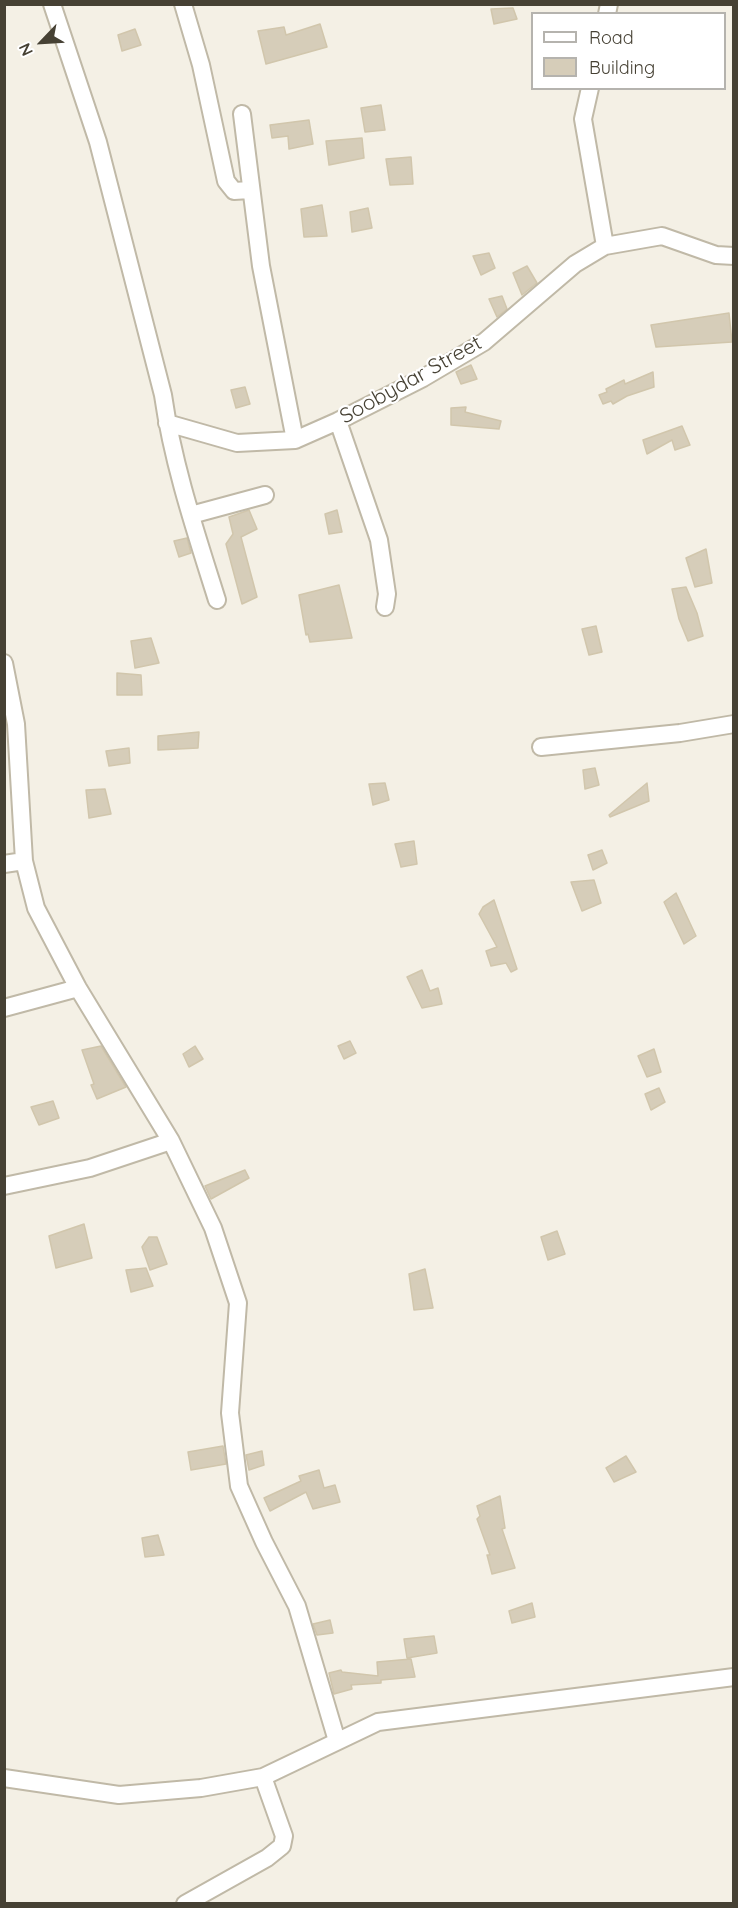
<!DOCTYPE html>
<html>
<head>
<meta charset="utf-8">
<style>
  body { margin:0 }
  #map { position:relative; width:738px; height:1908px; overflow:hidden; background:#f4f0e5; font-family:Quicksand,sans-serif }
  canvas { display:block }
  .frame { position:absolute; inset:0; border:6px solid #464134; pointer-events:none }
  .legend { position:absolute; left:531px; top:12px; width:195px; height:78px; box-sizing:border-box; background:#fff; border:2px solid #b5b3ae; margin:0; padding:8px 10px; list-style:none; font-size:18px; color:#464134 }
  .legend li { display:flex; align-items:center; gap:12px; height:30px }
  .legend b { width:30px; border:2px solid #b5b3ae }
  .north { position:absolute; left:12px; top:12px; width:60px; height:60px; -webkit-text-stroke:4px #fff; paint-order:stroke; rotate:245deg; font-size:16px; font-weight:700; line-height:24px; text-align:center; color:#464134 }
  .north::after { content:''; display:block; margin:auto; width:21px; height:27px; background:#464134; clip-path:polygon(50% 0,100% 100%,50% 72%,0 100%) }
</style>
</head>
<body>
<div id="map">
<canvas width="738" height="1908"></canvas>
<div class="frame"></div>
<ul class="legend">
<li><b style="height:8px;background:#fff"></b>Road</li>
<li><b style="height:16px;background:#d6cdb9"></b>Building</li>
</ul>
<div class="north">N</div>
</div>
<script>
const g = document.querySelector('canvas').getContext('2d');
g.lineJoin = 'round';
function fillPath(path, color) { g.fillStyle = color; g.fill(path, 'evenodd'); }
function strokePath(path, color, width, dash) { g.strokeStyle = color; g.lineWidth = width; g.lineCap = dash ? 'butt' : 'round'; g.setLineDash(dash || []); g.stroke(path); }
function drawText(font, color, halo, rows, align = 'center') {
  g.font = font + ' Quicksand,sans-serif'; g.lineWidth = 4.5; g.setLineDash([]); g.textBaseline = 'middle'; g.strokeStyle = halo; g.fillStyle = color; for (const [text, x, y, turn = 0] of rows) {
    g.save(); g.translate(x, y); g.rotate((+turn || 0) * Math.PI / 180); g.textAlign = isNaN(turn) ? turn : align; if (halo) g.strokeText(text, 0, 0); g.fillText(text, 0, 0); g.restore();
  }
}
const building = new Path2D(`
  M513,8L517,19L494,24L491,9Z
  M320,24L327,47L266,64L258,31L284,27L286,35Z
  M135,29L141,45L122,51L118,35Z
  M381,105L385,130L365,132L361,108Z
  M309,120L313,144L289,149L288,136L272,138L270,125Z
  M362,138L364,158L329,165L326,141Z
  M411,157L413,184L390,185L386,159Z
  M322,205L327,236L304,237L301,209Z
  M368,208L372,228L352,232L350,212Z
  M489,253L495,268L481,275L473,256Z
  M527,266L537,283L522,295L513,273Z
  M502,296L507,309L497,317L489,299Z
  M729,313L732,342L656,347L651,325Z
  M471,365L477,379L461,384L456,372Z
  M653,372L654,387L627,396L613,404L611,401L603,404L599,395L607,392L606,389L624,380L625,384Z
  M245,387L250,404L236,408L231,390Z
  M466,407L465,412L501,421L499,429L451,425V408Z
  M682,426L690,445L675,450L672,440L647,454L643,440Z
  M249,510L257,529L241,537L257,597L242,604L226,544L233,534L229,517Z
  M337,510L342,532L329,534L325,514Z
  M187,538L191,553L179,557L174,541Z
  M706,549L712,583L695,587L686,558Z
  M339,585L352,638L310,642L308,634L306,635L299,595Z
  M686,587L697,613L703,636L688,641L679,619L672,589Z
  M596,626L602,652L589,655L582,629Z
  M151,638L159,663L135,668L131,641Z
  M117,673L141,675L142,695H117Z
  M199,732L198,748L158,750V736Z
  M129,748L130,763L109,766L106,751Z
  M595,768L599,785L585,789L583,770Z
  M385,783L389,800L373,805L369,784Z
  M647,783L649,801L610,817L609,815Z
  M105,789L111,814L89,818L86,790Z
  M414,841L417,864L401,867L395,844Z
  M602,850L607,863L593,870L588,855Z
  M594,880L601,903L582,911L571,882Z
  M676,893L696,936L684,944L664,902Z
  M494,900L517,969L511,972L506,963L491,966L486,951L497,947L479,914L483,907Z
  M422,970L430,991L438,988L442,1004L422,1008L407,977Z
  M350,1041L356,1053L344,1059L338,1046Z
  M101,1046L126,1087L97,1099L91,1085L94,1084L82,1050Z
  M195,1046L203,1059L189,1067L183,1054Z
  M654,1049L661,1072L647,1077L638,1056Z
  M659,1088L665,1102L651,1110L645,1094Z
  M53,1101L59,1118L39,1125L31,1107Z
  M245,1170L249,1178L211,1199L205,1186Z
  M84,1224L92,1258L56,1268L49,1236Z
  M557,1231L565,1254L548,1260L541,1237Z
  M149,1237H157L167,1264L150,1270L142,1247Z
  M146,1268L153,1286L131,1292L126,1270Z
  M425,1269L433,1308L414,1310L409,1274Z
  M223,1446L226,1464L191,1470L188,1452Z
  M262,1451L264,1465L249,1470L246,1455Z
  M626,1456L636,1472L614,1482L606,1468Z
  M319,1470L324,1488L335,1485L340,1502L313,1509L306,1492L270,1511L264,1498L301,1481L299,1476Z
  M500,1496L505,1528L502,1529L515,1568L492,1574L487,1555H490L477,1519L480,1516L477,1506Z
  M158,1535L164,1555L145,1557L142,1538Z
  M532,1603L535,1617L512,1623L509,1611Z
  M330,1620L333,1633L317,1635L313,1624Z
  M434,1636L437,1653L407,1658L404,1639Z
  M411,1659L415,1677L381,1680V1683L351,1685L352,1689L334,1694L329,1673L341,1670L342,1672L378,1676L377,1662Z`);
const minor = new Path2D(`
  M52,4L98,142L163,395C173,465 196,533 217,600
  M183,4L201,65L226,181L234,191L250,190
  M607,14L609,4
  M590,88L583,119L605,246
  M242,114L261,266L295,440
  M338,421L379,540L387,594L385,607
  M167,423L237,443L295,440L338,421L423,378L484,342L575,264L605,246L662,236L716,255L734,256
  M191,515L265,495
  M4,663L16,724L24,861L36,908L78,988L171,1141L213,1228L238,1303L230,1413L239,1486L264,1542L297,1606L337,1741
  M541,747L680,733L734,724
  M4,864L24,861
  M4,1008L78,988
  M4,1186L90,1168L171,1141
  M4,1778L119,1795L201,1788L263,1777L378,1722L734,1677
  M185,1904L267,1858L282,1846L284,1836L263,1777`);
const streetNames = [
  ["Soobydar Street",411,380,-29]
];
fillPath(building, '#d6cdb9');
strokePath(building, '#d1c6ac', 1.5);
strokePath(minor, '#c0b9a7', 20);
strokePath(minor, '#fff', 16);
drawText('21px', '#464134', '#fff', streetNames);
</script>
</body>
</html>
